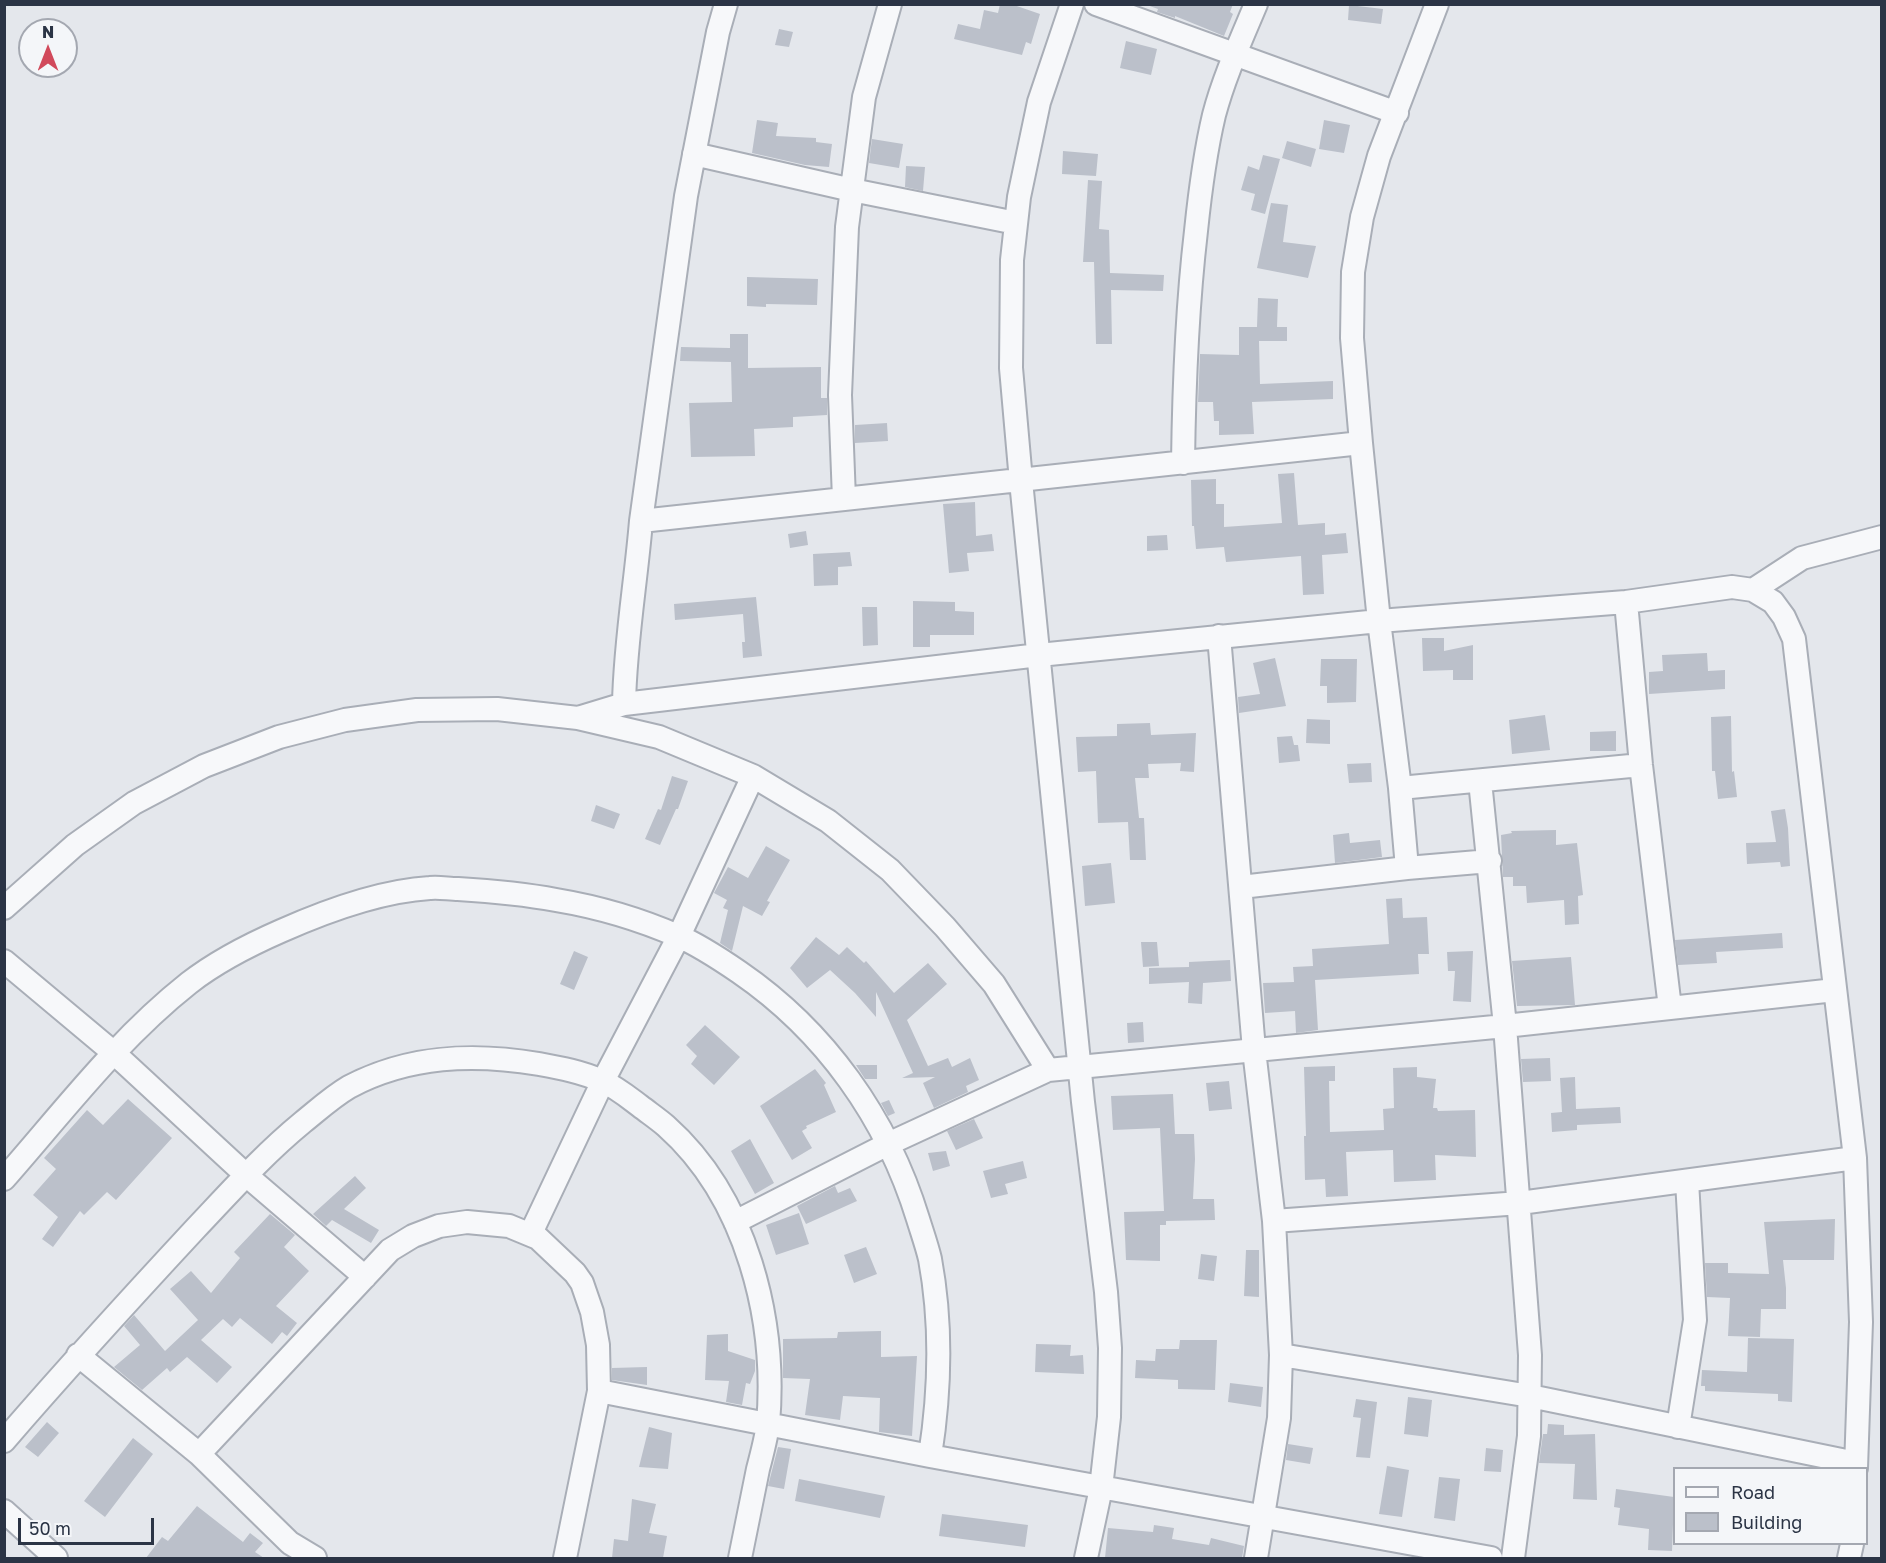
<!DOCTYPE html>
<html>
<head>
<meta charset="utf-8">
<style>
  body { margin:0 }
  #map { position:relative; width:1886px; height:1563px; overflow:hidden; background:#e4e7ec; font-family:"Golos Text",sans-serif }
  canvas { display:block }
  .frame { position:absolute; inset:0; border:6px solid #2b3445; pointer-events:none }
  .legend { position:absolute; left:1673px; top:1467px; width:195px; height:78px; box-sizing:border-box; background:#f4f6f9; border:2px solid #a4a8b1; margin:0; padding:8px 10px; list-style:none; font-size:18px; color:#2b3445 }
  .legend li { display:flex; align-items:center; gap:12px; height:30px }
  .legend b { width:30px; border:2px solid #a4a8b1 }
  .north { position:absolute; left:18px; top:18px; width:60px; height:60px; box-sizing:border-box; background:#f4f6f9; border:2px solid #a4a8b1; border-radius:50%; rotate:0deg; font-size:16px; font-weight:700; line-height:24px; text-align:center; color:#2b3445 }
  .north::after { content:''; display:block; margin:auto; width:21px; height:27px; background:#d1495b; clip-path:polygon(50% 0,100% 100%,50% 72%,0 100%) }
  .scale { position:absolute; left:18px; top:1518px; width:136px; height:27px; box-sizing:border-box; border:3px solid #2b3445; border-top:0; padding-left:8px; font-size:18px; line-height:21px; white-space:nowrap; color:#2b3445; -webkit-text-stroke:4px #f4f6f9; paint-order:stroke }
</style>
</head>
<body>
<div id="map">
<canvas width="1886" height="1563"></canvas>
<div class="frame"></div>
<ul class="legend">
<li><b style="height:8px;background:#f7f8fa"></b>Road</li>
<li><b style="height:16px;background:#bbc0ca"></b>Building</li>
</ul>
<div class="north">N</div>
<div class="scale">50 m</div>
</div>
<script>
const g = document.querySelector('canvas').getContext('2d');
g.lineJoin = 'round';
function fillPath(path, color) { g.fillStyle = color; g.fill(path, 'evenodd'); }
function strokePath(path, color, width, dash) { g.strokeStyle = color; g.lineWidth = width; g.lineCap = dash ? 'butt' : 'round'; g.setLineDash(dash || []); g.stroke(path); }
const building = new Path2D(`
  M1000,4H1011L1040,14L1031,44L1026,42L1022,55L954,39L958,24L980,29L984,10L998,13Z
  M1233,4L1230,12L1233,14L1224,36L1175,16V18L1157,12L1158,9L1147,5Z
  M1349,5L1383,9L1381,24L1348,20Z
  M779,29L793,32L789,47L775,45Z
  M1126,41L1157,49L1151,75L1120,68Z
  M757,120L778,123L776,136L816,138V142L832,144L829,167L805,165L752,153Z
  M1324,120L1350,125L1344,153L1319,149Z
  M872,139L903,144L899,168L869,163Z
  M1287,141L1316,149L1311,167L1282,158Z
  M1063,151L1098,154L1096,176L1062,174Z
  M1263,155L1280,159L1265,214L1251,210L1255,194L1241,190L1248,166L1259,170Z
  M906,166L925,167L923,191L905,187Z
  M1088,180L1102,181L1099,229L1109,230L1110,273L1164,275L1163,291L1111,290L1112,344H1096L1094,262H1083Z
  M1271,203L1288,205L1283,242L1316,246L1308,278L1257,268Z
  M747,277L818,279L817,305L766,304V307L747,306Z
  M1258,298L1278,299L1277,327H1287V341H1259L1260,384L1333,381V399L1252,402L1254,434L1219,435V421H1214L1213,402H1198L1200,354L1239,355V327H1257Z
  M730,334H748V368L821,367V398H827V415L793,417V427L754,429L755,456L691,457L689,403L732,402L731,362L680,361L681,347L730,348Z
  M887,423L888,441L855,443V425Z
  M1294,473L1298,525L1325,523V535L1346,533L1348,553L1322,555L1324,594L1303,595L1301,556L1226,562L1224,547L1196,549L1194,526H1192L1191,480L1216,479V504H1224V527L1282,523L1278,474Z
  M975,502L976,536L992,534L994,551L967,553L969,571L949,573L943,504Z
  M806,531L808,545L790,548L788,534Z
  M1167,535L1168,550L1147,551V536Z
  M850,552L852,566L838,567V585L814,586L813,554Z
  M756,597L762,656L743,658L742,642H745L743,614L675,620L674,604Z
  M913,601L955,602V611L974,612V635H930V647H913Z
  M862,607H877L878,645L863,646Z
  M1422,638H1444V651L1473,645V680H1453V670L1423,671Z
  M1707,653L1708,671L1725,670V689L1649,694V672L1663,671L1662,655Z
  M1275,658L1286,706L1239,713L1238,697L1260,694L1253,663Z
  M1321,659H1357L1356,702L1327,703V686H1320Z
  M1545,715L1550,750L1512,754L1509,720Z
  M1731,716L1732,772L1734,771L1737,797L1718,799L1715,771H1712L1711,717Z
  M1307,719L1330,720V744L1306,743Z
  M1150,723L1151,735L1196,733L1194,772L1180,771L1181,763L1148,764L1149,778H1135L1139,818H1144L1146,860H1130L1128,822L1098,823L1096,771L1078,772L1076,737L1117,736V724Z
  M1616,731V751H1590V732Z
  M1292,736L1294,745H1298L1300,761L1279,763L1277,737Z
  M1371,763L1372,782L1349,783L1347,764Z
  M672,776L688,781L678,809H676L660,845L645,839L658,809L661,810Z
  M596,805L620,814L614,829L591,821Z
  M1785,809L1788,828L1790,866L1781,867L1780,862L1747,864L1746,843L1776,842L1771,811Z
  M1556,830V845L1577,843L1583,895L1578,896L1579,924L1565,925L1564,900L1527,903L1526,886H1513V877H1503L1501,835L1512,833L1511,831Z
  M1349,833L1350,843L1380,840L1382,857L1335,863L1333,835Z
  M766,846L790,860L767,901L770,902L762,916L743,906L732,951L720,943L728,910L723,908L727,900L714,893L728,867L748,878Z
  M1111,863L1115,903L1085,906L1082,866Z
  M1402,898L1403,918L1427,917L1429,954H1418L1419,974L1315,980L1318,1030L1296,1033L1295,1011L1265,1013L1263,983L1294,982L1293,967L1313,966L1312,949L1389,944L1386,899Z
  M1782,933L1783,948L1716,952L1717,963L1678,965L1675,940Z
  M816,937L839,955L847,947L864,963L866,961L894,993L928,963L947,984L907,1020L928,1066L948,1058L952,1067L970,1058L979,1080L966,1086L968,1092L934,1108L923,1083L935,1077L902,1078L913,1073L876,992V1017L855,993L830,970L807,988L790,968Z
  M1141,942H1157L1159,966L1143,967Z
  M574,951L588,957L574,990L560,984Z
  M1473,951L1471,1002L1453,1001L1455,971H1448L1447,952Z
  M1571,957L1575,1005L1517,1006L1512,961Z
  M1230,960L1231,981L1203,983L1202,1004L1188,1003L1189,982L1149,984V968L1189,967V962Z
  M1143,1022L1144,1042L1128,1043L1127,1023Z
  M705,1025L740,1057L714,1085L691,1064L697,1056L686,1045Z
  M1550,1058L1551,1081L1523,1082L1521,1059Z
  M856,1065H877V1079H865Z
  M1335,1066V1081H1329L1330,1132L1384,1130L1383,1109L1394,1108L1393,1068L1417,1067V1077L1436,1079L1433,1108H1437L1438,1111L1475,1110L1476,1157L1435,1155L1436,1180L1394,1182L1393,1150L1346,1152L1348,1196L1326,1197L1325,1179L1305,1180L1304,1136H1306L1304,1067Z
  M815,1069L826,1083L824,1085L836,1112L806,1126L807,1128L802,1131L812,1148L792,1160L760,1106Z
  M1575,1077L1576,1109L1620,1107L1621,1123L1577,1125V1130L1552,1132L1551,1113L1562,1112L1560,1078Z
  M1229,1081L1232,1109L1209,1111L1206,1083Z
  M1173,1094L1175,1134H1194L1195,1159L1193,1199H1214L1215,1220L1166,1221V1225H1160V1261L1126,1260L1124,1212L1164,1211L1160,1128L1113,1130L1111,1096Z
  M128,1099L172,1138L116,1200L107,1192L84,1215L80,1211L53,1247L42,1239L58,1217L33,1195L56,1169L44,1158L87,1110L103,1125Z
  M889,1100L895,1113L888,1116L881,1103Z
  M974,1119L983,1138L956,1150L947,1131Z
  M750,1139L774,1183L755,1194L731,1151Z
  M946,1151L950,1166L933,1171L928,1153Z
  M1023,1161L1027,1178L1005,1184L1008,1194L991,1198L983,1171Z
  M355,1176L366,1188L344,1209L379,1230L371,1243L332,1220L326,1226L313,1214Z
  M835,1186L838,1193L850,1188L857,1201L806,1224L797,1206Z
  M799,1213L809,1244L776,1255L766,1225Z
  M270,1214L295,1235L284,1247L309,1271L276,1306L297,1323L287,1336L282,1332L272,1344L240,1318L232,1327L223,1319L201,1340L232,1367L217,1383L187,1357L170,1372L167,1368L142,1390L114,1367L140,1345L124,1326L134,1315L165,1351L198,1320L170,1289L191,1271L211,1293L240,1258L234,1252Z
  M1835,1219L1834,1260H1783L1786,1288V1309H1761L1760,1337L1728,1336L1730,1298L1707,1297L1705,1263H1728V1273L1769,1274L1764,1222Z
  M866,1247L877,1274L854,1283L844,1255Z
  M1246,1250H1259V1297L1244,1296Z
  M1201,1254L1217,1256L1214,1281L1198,1279Z
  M881,1331V1357L917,1356L912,1436L879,1432L880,1398L843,1396L840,1420L805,1415L810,1379L783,1378V1339L837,1338L838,1332Z
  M728,1334V1351L755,1360V1371L750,1384L746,1383L742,1405L726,1402L729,1381L705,1380L707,1335Z
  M1748,1338L1794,1339L1792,1402L1778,1401V1394L1705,1391V1386H1701L1702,1370L1747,1372Z
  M1180,1340H1217L1215,1390L1178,1389V1380L1135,1378L1136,1360L1155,1361L1156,1349H1179Z
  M1036,1344L1071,1345L1070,1356L1083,1355L1084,1374L1035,1372Z
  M647,1367V1385L612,1380V1368Z
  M1230,1383L1263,1387L1261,1407L1228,1402Z
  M1408,1397L1432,1400L1428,1437L1404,1434Z
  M1356,1399L1377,1402L1370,1458L1356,1457L1361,1418L1353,1417Z
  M47,1422L59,1433L38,1457L25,1447Z
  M1548,1424L1564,1425V1435L1595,1434L1597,1500L1573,1499L1575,1464L1539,1463L1543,1434H1547Z
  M649,1427L672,1433L668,1469L639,1467Z
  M133,1438L153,1454L105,1517L84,1501Z
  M1288,1444L1313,1448L1310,1464L1286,1460Z
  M778,1447L791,1449L784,1489L768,1486Z
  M1486,1448L1503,1450L1501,1472L1484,1471Z
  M1387,1466L1409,1470L1402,1517L1379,1514Z
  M1439,1477L1460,1479L1455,1521L1434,1518Z
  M799,1479L885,1496L880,1518L795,1501Z
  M1616,1489L1674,1497L1672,1551L1648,1550L1649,1529L1618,1525L1620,1508L1614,1507Z
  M632,1499L656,1504L649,1533L667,1536L663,1558H612L614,1539L628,1541Z
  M197,1506L243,1542L250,1533L263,1543L255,1552L264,1558H146L162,1537L168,1541Z
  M942,1514L1028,1525L1025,1547L939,1536Z
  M1154,1525L1174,1528L1172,1539L1209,1545L1211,1538L1244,1546L1242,1558H1105L1108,1528L1153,1532Z`);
const minor = new Path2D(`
  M1072,4L1039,102L1019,197L1012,260L1011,368L1021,481L1083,1102L1106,1292L1110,1348L1109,1417L1101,1488L1086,1558
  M1096,4L1397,113
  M694,154L852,190L1016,223
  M1183,463C1184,385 1187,308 1196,231C1200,192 1205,153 1214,115C1224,77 1241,40 1256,4
  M844,499L840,395L847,227L864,97L890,4
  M641,521L1361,443
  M1753,590L1802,558L1882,537
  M1626,602L1641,765L1670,1008
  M1219,636L1254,1050L1274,1221L1281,1355L1279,1418L1256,1558
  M624,704C625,643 636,582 641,521L686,196L718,32L726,4
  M578,718L624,704L1039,655L1379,621L1626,602L1732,587L1753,590L1773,602L1784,617L1794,639L1855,1158L1861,1322L1856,1468
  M1480,781L1505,1026L1530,1355L1529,1436L1513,1558
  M1400,788L1641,765
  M1407,868L1400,788L1379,621L1361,443L1352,338L1353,272L1362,217L1379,156L1437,4
  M1241,887L1407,868L1490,861
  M4,908L75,845L134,803L204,766L279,737L345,720L417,710L497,709L578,718L659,737L753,776L828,821L890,870L945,927L994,984L1048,1070
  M4,961L114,1053L246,1175L365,1277
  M4,1179C63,1112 118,1039 189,983C216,962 249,945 281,931C326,911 379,891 430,888C439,887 449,889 458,889C491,891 524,894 556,900C598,907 639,919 678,936C699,945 720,959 739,972C825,1031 887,1118 918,1219C922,1232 927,1246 930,1259C942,1324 940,1392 930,1456
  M1274,1221L1520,1203L1855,1158
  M735,1222L888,1144L1048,1070L1505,1026L1835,990
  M531,1233L603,1081L679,936L753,776
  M78,1355L199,1454L290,1543L315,1558
  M1281,1355L1530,1396L1856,1463
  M599,1391L930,1456L1491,1558
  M1678,1427L1695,1320L1687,1181
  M4,1441C67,1368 131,1298 196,1228C231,1191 264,1154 303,1122C318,1110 332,1097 349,1087C409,1055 474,1053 539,1064C561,1068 582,1072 602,1081C616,1087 628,1097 640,1106C649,1113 658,1119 666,1126C747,1198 777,1320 768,1424C766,1439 762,1454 758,1469C752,1499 746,1529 740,1558
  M199,1454L390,1250L413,1236L439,1226L467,1222L509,1226L538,1238L575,1273L582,1283L592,1312L598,1345L599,1391L565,1558
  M4,1511L56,1558
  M1849,1558L1852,1544`);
fillPath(building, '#bbc0ca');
strokePath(minor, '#a9aeb7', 26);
strokePath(minor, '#f7f8fa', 22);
</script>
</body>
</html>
